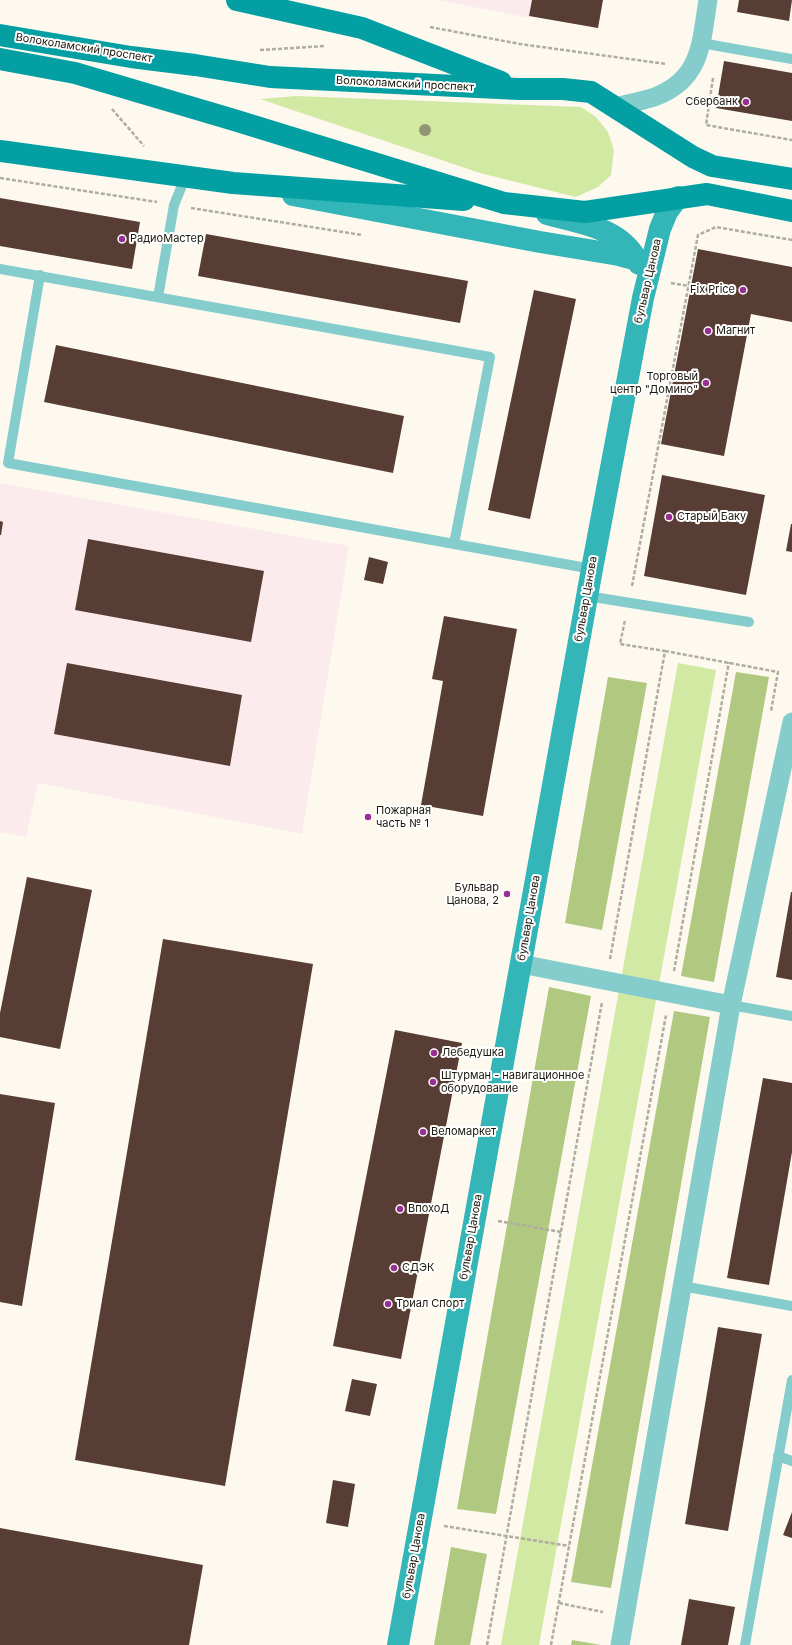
<!DOCTYPE html>
<html>
<head>
<meta charset="utf-8">
<style>
  body { margin:0 }
  canvas { display:block; background:#fdf9ee }
</style>
</head>
<body>
<canvas width="792" height="1645"></canvas>
<script>
const g = document.querySelector('canvas').getContext('2d');
g.lineJoin = 'round';
function fillPath(path, color) { g.fillStyle = color; g.fill(path, 'evenodd'); }
function strokePath(path, color, width, dash) { g.strokeStyle = color; g.lineWidth = width; g.lineCap = dash ? 'butt' : 'round'; g.setLineDash(dash || []); g.stroke(path); }
function drawText(font, color, halo, rows, align = 'center') {
  g.font = font + ' Inter,sans-serif'; g.lineWidth = 4; g.setLineDash([]); g.textBaseline = 'middle'; g.strokeStyle = halo; g.fillStyle = color; for (const [text, x, y, turn = 0] of rows) {
    g.save(); g.translate(x, y); g.rotate((+turn || 0) * Math.PI / 180); g.textAlign = isNaN(turn) ? turn : align; if (halo) g.strokeText(text, 0, 0); g.fillText(text, 0, 0); g.restore();
  }
}
const industrial = new Path2D(`
  M438,0H532L529,18Z
  M0,483L349,546L302,834L38,783L26,837L0,832Z`);
const green = new Path2D(`
  M296,96L581,107L596,117L608,132L614,150L611,175L598,187L576,197L480,173L260,99Z
  M678,663L716,670L539,1645H501Z`);
const forest = new Path2D(`
  M736,672L769,677L714,982L681,976Z
  M608,677L647,683L602,930L565,923Z
  M549,987L591,996L496,1514L457,1509Z
  M674,1011L710,1017L611,1588L571,1582Z
  M451,1547L487,1554L470,1645H434Z
  M572,1640L601,1645H571Z`);
const building = new Path2D(`
  M532,0H603L598,28L529,16Z
  M739,0H792L789,21L737,12Z
  M724,61L792,73V121L716,108Z
  M0,198L140,222L132,269L0,246Z
  M206,234L468,281L460,323L198,276Z
  M698,249L792,267V322L751,314L724,456L661,444Z
  M534,290L576,299L530,519L488,510Z
  M56,345L404,416L393,473L44,402Z
  M662,475L765,495L746,595L644,576Z
  M0,521L3,522L1,535H0Z
  M791,524H792V552L786,551Z
  M88,539L264,571L251,642L75,610Z
  M369,557L388,562L383,584L364,580Z
  M444,616L517,629L483,816L421,805L443,681L432,679Z
  M67,663L242,695L230,766L54,734Z
  M27,877L92,890L60,1049L0,1037V1013Z
  M791,892H792V980L776,977Z
  M163,939L313,964L225,1486L75,1460Z
  M395,1030L462,1043L401,1359L333,1346Z
  M763,1078L792,1083V1152L769,1285L727,1278Z
  M0,1094L55,1103L22,1306L0,1302Z
  M718,1327L762,1334L728,1531L685,1524Z
  M352,1379L377,1384L370,1416L345,1411Z
  M333,1480L355,1484L348,1527L326,1523Z
  M792,1512V1538L783,1535Z
  M0,1528L203,1565L189,1645H0Z
  M689,1599L735,1607L728,1645H681Z`);
const path = new Path2D(`
  M430,27L520,44L666,64
  M260,50L325,46
  M713,78L706,125L792,140
  M112,109L144,146
  M0,178L157,202
  M191,208L362,235
  M671,283L689,286
  M632,586L698,235L716,227L792,240
  M665,651L778,672L771,711
  M610,959L665,651L620,644L625,620
  M674,971L729,662
  M498,1221L561,1232
  M444,1526L569,1546
  M559,1603L603,1612
  M487,1645L602,1002
  M551,1645L666,1015`);
const lane = new Path2D(`
  M701,43L792,59
  M0,269L490,357L454,544
  M40,275L8,463L592,569
  M158,297L174,205L185,178
  M587,596L749,622
  M731,1005L792,1016
  M682,1286L792,1306
  M778,1456L792,1461
  M745,1645L792,1380`);
const street = new Path2D(`
  M616,107C629,103 644,101 657,96C702,78 701,42 708,0
  M521,964L731,1005
  M620,1645L731,1005L792,722`);
const secondary = new Path2D(`
  M293,195L540,242L619,255L638,260
  M547,214C581,224 622,227 639,264
  M398,1645L592,569L643,298L660,229L667,212L678,197`);
const primary = new Path2D(`
  M237,0L362,28L501,82
  M0,35L131,57L195,65L270,77L519,89H563L591,92L693,157L712,166L792,179
  M0,59L75,73L234,120L504,203L585,212L707,194L792,211
  M0,151L233,183L464,200`);
const trees = [
  [425,130]
];
const markers = [
  [746,102,4,"#992f92"],
  [122,239,4,"#992f92"],
  [743,290,4,"#992f92"],
  [708,331,4,"#992f92"],
  [706,383,4,"#992f92"],
  [669,517,4,"#992f92"],
  [368,817,4,"#992f92"],
  [507,894,4,"#992f92"],
  [434,1053,4,"#992f92"],
  [433,1082,4,"#992f92"],
  [423,1132,4,"#992f92"],
  [400,1209,4,"#992f92"],
  [394,1268,4,"#992f92"],
  [388,1304,4,"#992f92"]
];
const streetNames = [
  ["Волоколамский проспект",84,48,9],
  ["Волоколамский проспект",405,84,3],
  ["бульвар Цанова",648,281,-77],
  ["бульвар Цанова",586,599,-80],
  ["бульвар Цанова",529,918,-80],
  ["бульвар Цанова",471,1237,-80],
  ["бульвар Цанова",414,1556,-80]
];
const poiNames = [
  ["Сбербанк",738,102,"right"],
  ["РадиоМастер",130,239],
  ["Fix Price",735,290,"right"],
  ["Магнит",716,331],
  ["Торговый",698,377,"right"],
  ["центр \"Домино\"",698,390,"right"],
  ["Старый Баку",677,517],
  ["Пожарная",376,811],
  ["часть № 1",376,824],
  ["Бульвар",499,888,"right"],
  ["Цанова, 2",499,901,"right"],
  ["Лебедушка",442,1053],
  ["Штурман - навигационное",441,1076],
  ["оборудование",441,1089],
  ["Веломаркет",431,1132],
  ["ВпохоД",408,1209],
  ["СДЭК",402,1268],
  ["Триал Спорт",396,1304]
];
fillPath(industrial, '#fcebec');
fillPath(green, '#d1e9a3');
fillPath(forest, '#b0c880');
fillPath(building, '#573d33');
strokePath(path, '#afaca1', 2.5, [4, 2]);
strokePath(lane, '#85cccd', 10);
strokePath(street, '#85cccd', 19);
strokePath(secondary, '#34b5b7', 22);
strokePath(primary, '#049fa2', 22);
g.fillStyle = '#909674';
for (const [x, y] of trees) { g.beginPath(); g.arc(x, y, 6, 0, 2 * Math.PI); g.fill(); }
for (const [x, y, r, color] of markers) { const dot = new Path2D(); dot.arc(x, y, r, 0, 2 * Math.PI); g.fillStyle = color; g.fill(dot); strokePath(dot, '#fff', 1.5); }
drawText('11px', '#1b180d', '#fff', streetNames);
drawText('11px', '#1b180d', '#fff', poiNames, 'left');
</script>
</body>
</html>
